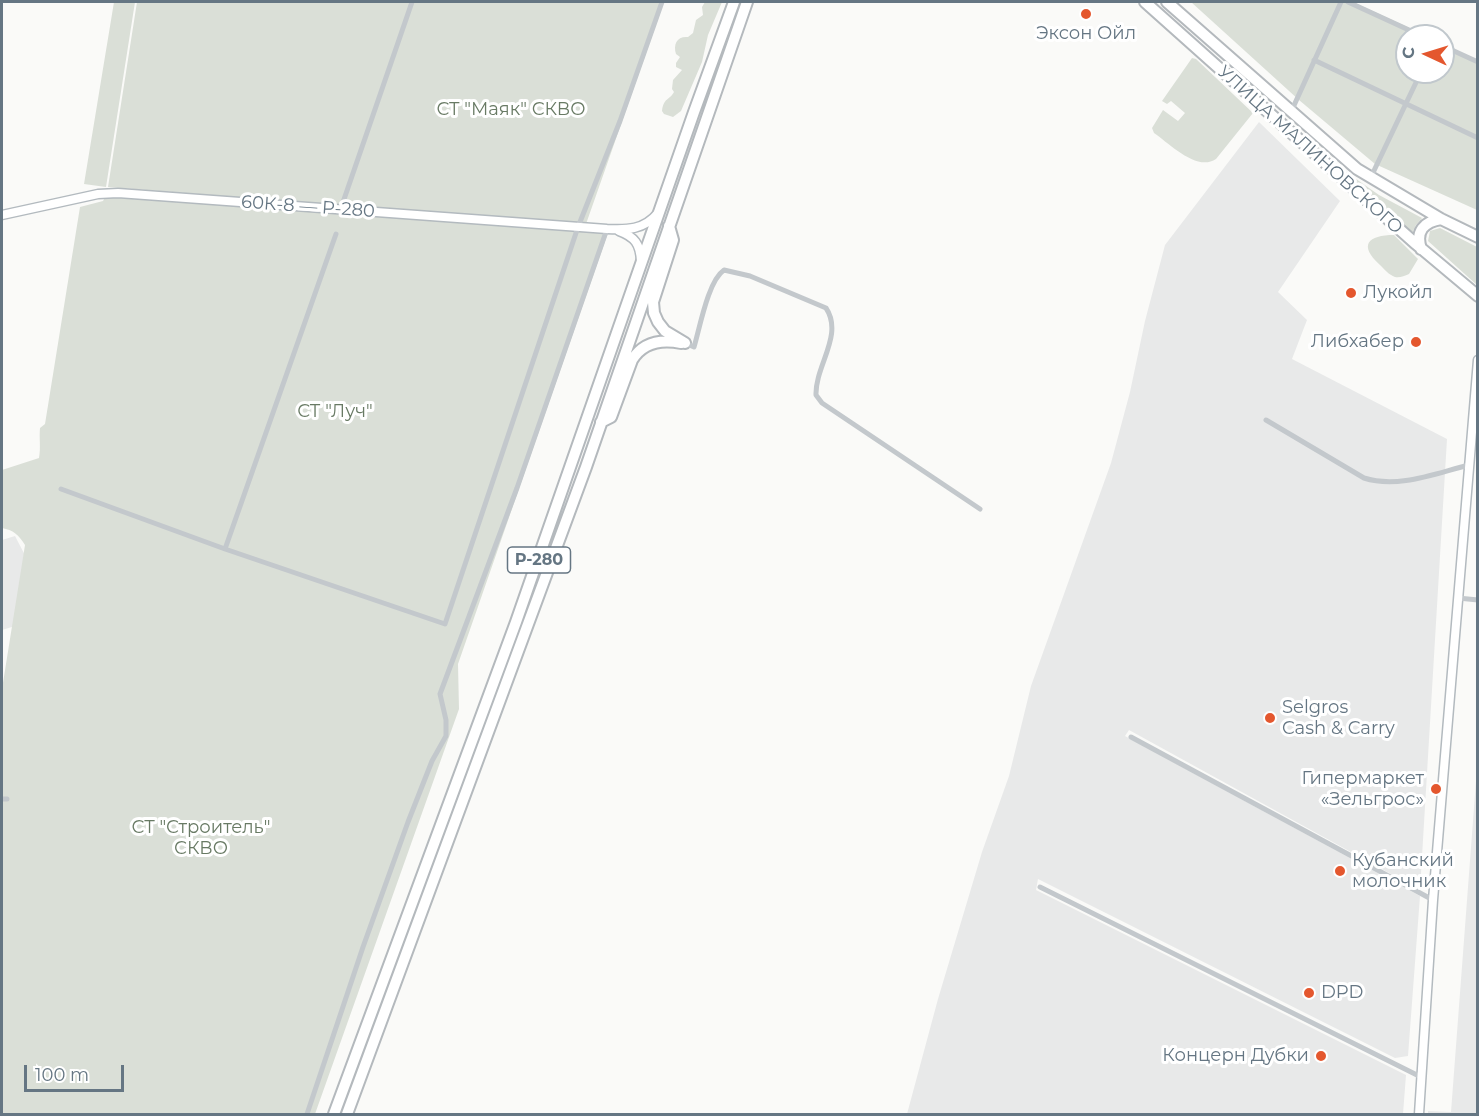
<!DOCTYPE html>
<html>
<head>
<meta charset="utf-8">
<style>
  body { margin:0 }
  #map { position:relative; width:1479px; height:1116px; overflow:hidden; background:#fafaf8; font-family:Montserrat,sans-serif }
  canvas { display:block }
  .frame { position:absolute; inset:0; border:3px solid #657683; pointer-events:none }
  .north { position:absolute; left:1395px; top:24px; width:60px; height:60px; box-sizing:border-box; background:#fff; border:2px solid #c1c8cd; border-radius:50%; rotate:274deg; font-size:16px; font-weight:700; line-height:24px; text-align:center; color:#657683 }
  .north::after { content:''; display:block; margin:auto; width:21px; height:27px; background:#e4572e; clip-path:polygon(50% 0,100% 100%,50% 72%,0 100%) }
  .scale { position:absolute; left:24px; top:1065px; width:100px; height:27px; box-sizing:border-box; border:3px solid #657683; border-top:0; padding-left:8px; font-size:18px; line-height:21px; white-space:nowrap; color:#657683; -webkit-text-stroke:4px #fff; paint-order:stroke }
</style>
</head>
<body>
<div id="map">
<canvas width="1479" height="1116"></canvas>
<div class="frame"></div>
<div class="north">С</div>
<div class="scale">100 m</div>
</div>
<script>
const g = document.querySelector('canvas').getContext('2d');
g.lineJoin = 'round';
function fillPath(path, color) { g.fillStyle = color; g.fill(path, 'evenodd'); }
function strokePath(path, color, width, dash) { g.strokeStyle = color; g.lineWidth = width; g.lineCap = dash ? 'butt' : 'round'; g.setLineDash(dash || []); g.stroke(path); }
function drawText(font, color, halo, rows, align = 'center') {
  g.font = font + ' Montserrat,sans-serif'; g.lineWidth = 6; g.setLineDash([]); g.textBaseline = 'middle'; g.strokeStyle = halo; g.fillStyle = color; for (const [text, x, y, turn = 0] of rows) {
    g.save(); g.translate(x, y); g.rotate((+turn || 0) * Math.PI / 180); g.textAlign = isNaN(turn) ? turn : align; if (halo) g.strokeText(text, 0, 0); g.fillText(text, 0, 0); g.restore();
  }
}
const built = new Path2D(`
  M1259,122L1340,201L1278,292L1307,320L1292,359L1447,439L1420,890L1129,730L1125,736L1420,896L1408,1056L1395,1058L1038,879L1036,890L1406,1075L1403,1114H907L938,999L982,852L1009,776L1031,686L1111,463L1130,392L1145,321L1165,245Z
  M15,536L28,561L25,623L2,630V540Z
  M1477,768V1114H1428V1111L1451,1112Z`);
const green = new Path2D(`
  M114,2H135L106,187L84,184Z
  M137,2H664L586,224L108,187Z
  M705,2H722L708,35L702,62L681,111L673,117L664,114L662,111C664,97 669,101 674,92L672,89L673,80L682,70L676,67V63L680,57L676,54C673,44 677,36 688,37L693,33L696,20L703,15L702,7Z
  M1191,2H1353L1427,36H1407V72H1443V44L1477,60V210L1375,164L1299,100Z
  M1192,58L1196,59L1253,113L1216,159C1197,172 1170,144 1154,133L1152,128L1163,110L1178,121L1185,113L1171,101L1167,104L1162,101Z
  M1349,174L1379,195L1422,218L1416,225L1412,233Z
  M105,197L608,233L458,664L459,709L315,1114H2V689L25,545C19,535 13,530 2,528V470L39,458C41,447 39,439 40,428L45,424L80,207L103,201Z
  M1440,228L1477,247V285L1428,241L1430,231Z
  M1394,235L1418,259L1409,274C1404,276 1400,278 1395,277C1389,275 1384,269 1380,265C1358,245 1368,235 1394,235Z`);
const street = new Path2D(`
  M1348,2L1422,36
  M1443,46L1478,62
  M1314,60L1478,138
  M1291,112L1341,2
  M1370,179L1421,72
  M341,208L412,2
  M685,343L694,347C700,327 708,281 724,270L750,276L826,308C844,335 815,366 816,395L822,403L980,509
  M1266,420L1364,478C1398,489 1436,473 1469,465
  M61,489L225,549L445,624L578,227L620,121L662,2
  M225,549L336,234
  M1458,598L1478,600
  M1131,737L1433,900
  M2,799H7
  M1040,887L1421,1077
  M307,1114L363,947L408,822L432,761L446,736V720L440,694L517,488L607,229`);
const secondary = new Path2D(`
  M2,215L98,194L118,193L607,229C627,230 644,230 658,213
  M619,231C635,237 640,244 641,261
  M1419,1114L1433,900L1478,360`);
const highway = new Path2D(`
  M1145,2L1416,244L1478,296
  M1167,2L1357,169L1441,219L1478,237
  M669,226L673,240L653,302L654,313L658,322L665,331L685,343
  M1421,249C1415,231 1424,222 1441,219
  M601,422L611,417L632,360C643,342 661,339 681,343
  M334,1114L516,622L694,112L734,2
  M347,1114L586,467L747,2`);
const markers = [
  [1086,14,6,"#e4572e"],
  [1351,293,6,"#e4572e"],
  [1416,342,6,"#e4572e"],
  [1270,718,6,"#e4572e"],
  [1436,789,6,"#e4572e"],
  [1340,871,6,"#e4572e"],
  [1309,993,6,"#e4572e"],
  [1321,1056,6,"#e4572e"]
];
const shields = [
  [539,560,63]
];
const shieldNames = [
  ["Р-280",539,560]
];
const poiNames = [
  ["Эксон Ойл",1086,34,"center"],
  ["Лукойл",1363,293],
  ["Либхабер",1404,342,"right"],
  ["Selgros",1282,708],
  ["Cash & Carry",1282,729],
  ["Гипермаркет",1424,779,"right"],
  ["«Зельгрос»",1424,800,"right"],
  ["Кубанский",1352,861],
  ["молочник",1352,882],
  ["DPD",1321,993],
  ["Концерн Дубки",1309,1056,"right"]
];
const parkNames = [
  ["СТ \"Маяк\" СКВО",511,110],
  ["СТ \"Луч\"",335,412],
  ["СТ \"Строитель\"",201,828],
  ["СКВО",201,849]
];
const streetNames = [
  ["УЛИЦА МАЛИНОВСКОГО",1310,150,42],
  ["60К-8 — Р-280",308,207,4]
];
fillPath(built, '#e8e9e9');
fillPath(green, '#dadfd7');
strokePath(secondary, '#b3babf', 11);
strokePath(highway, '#b4b9bd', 14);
strokePath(street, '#c3c8cc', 5);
strokePath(secondary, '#fff', 8);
strokePath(highway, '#fff', 10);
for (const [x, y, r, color] of markers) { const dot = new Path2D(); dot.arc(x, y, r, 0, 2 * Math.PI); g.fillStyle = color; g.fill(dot); strokePath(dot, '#fff', 2); }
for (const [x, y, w] of shields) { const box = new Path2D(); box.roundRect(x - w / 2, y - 13, w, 26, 4.5); g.fillStyle = '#fff'; g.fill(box); strokePath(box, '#657683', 1.5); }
drawText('bold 16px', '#657683', null, shieldNames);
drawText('18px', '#657683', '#fff', poiNames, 'left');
drawText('18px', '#687a64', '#fff', parkNames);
drawText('18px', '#657683', '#fff', streetNames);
</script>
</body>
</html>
